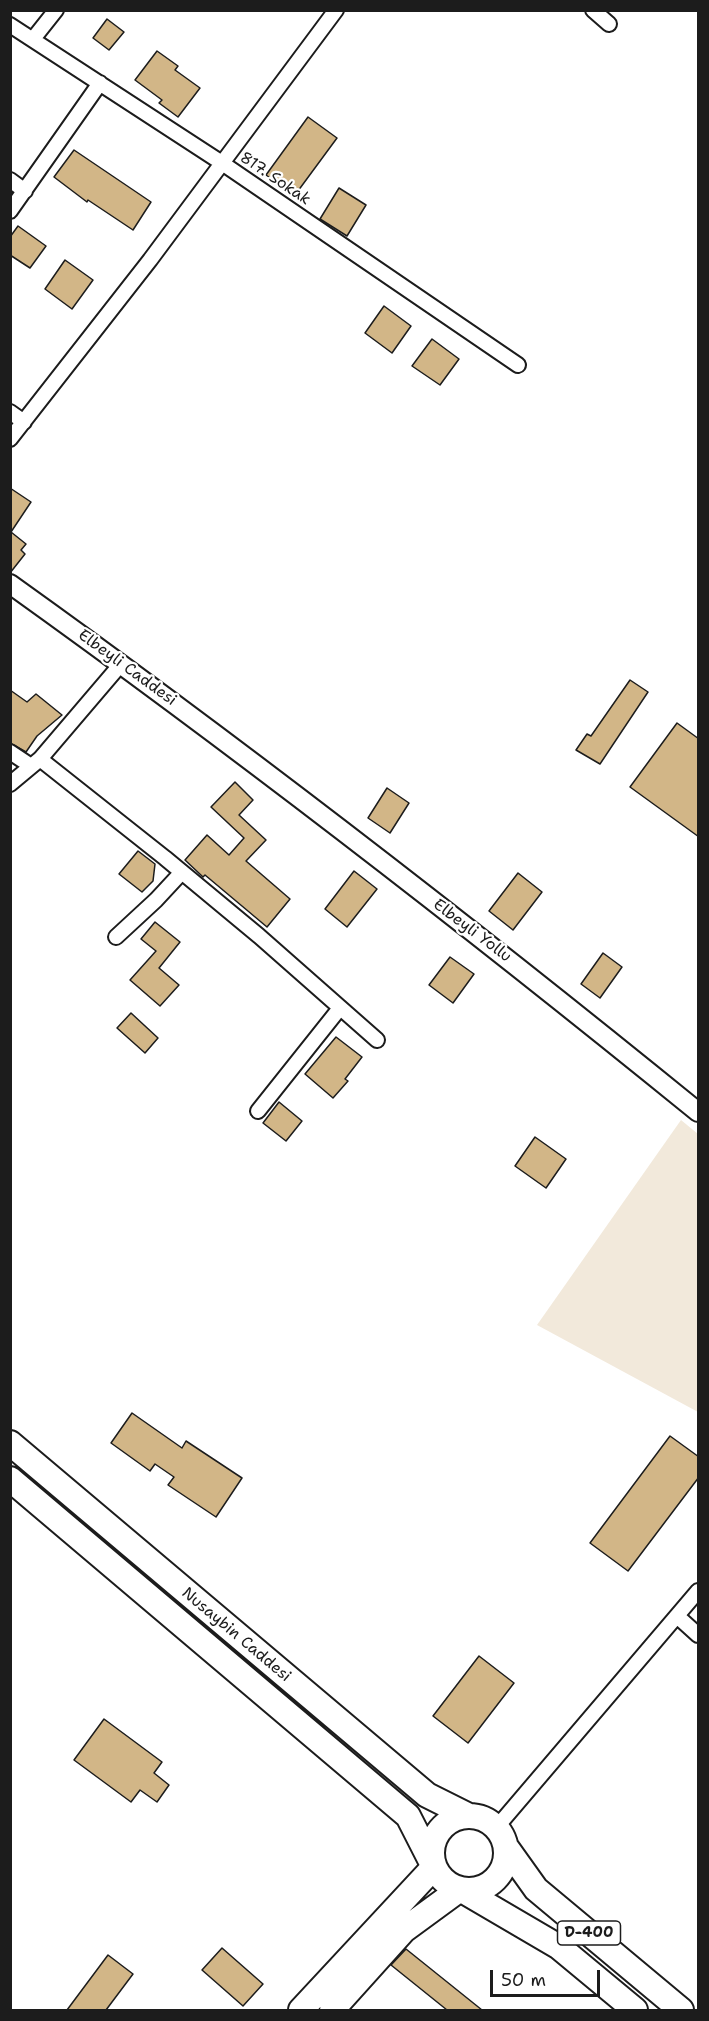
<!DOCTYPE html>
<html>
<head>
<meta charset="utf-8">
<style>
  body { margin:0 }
  #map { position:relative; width:709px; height:2021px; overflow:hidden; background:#fff; font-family:"Shantell Sans",sans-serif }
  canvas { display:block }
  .frame { position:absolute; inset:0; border:12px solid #1c1c1c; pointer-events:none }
  .scale { position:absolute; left:490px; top:1970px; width:110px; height:27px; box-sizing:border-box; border:3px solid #1c1c1c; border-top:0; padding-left:8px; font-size:18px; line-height:21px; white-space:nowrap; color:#1c1c1c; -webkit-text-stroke:4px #fff; paint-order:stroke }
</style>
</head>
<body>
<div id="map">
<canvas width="709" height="2021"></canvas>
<div class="frame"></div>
<div class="scale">50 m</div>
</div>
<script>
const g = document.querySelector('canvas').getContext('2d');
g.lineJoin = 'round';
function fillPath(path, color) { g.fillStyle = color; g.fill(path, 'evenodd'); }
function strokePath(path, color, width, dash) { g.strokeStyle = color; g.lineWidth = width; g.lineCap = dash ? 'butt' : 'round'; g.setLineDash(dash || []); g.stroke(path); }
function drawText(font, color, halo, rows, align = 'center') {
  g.font = font + ' "Shantell Sans",sans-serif'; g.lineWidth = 4.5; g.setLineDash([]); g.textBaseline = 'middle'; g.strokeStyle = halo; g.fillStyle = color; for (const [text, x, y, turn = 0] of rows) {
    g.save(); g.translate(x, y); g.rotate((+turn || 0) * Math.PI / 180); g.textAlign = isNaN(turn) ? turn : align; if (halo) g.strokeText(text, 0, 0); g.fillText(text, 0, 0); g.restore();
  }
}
const built = new Path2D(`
  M681,1120L698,1134V1412L537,1325Z`);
const building = new Path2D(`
  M107,19L124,32L109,50L93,38Z
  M157,51L178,66L175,70L200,88L178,117L159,103L162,100L135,80Z
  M308,117L337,138L295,195L266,175Z
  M74,150L151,202L133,230L88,200L87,202L54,177Z
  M339,188L366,205L347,236L320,219Z
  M18,226L46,246L30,268L10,255V237Z
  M65,260L93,280L72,309L45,289Z
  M384,306L411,326L392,353L365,333Z
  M432,339L459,359L440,385L412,366Z
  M10,488L31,502L11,532L26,544L21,550L25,554L10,573Z
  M630,680L648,692L600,764L576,750L587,734L591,736Z
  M10,690L27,702L36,694L62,715L37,736L26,752L10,743Z
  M677,723L699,739V837L630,787Z
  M235,782L253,800L239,815L266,840L246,861L290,899L267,927L205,875L203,877L185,860L207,835L229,855L244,838L211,807Z
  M387,788L409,803L390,833L368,818Z
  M138,851L155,864L153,881L142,892L119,874Z
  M354,871L377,889L347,927L325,909Z
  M518,873L542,892L513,930L489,911Z
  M155,922L180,942L159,968L179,985L160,1006L130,980L156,951L141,939Z
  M603,953L622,967L600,998L581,984Z
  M450,957L474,974L453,1003L429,985Z
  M131,1013L158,1038L145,1053L117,1028Z
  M336,1037L362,1057L345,1079L348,1081L333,1098L305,1074Z
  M279,1102L302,1121L286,1141L263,1123Z
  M535,1137L566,1159L546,1188L515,1166Z
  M132,1413L182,1448L186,1441L242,1478L216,1517L168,1485L174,1477L155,1464L150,1471L111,1443Z
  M670,1436L699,1457V1477L628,1571L590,1543Z
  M479,1656L514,1683L468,1743L433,1716Z
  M104,1719L162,1762L154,1773L169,1785L157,1802L140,1790L131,1802L74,1760Z
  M222,1948L263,1984L243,2006L202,1970Z
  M406,1949L482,2010H447L391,1965Z
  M108,1955L133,1974L106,2010H67Z`);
const street = new Path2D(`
  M593,10L609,24
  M10,25L222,163L518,365
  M33,39L56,10
  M10,180L25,191
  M10,211L100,83
  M10,412L24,422
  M10,439L150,260L336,10
  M10,752L31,766
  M40,759L165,858L259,936L377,1040
  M10,784L40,759L121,664
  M116,937L156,900L182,872
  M258,1111L340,1008
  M677,1616L698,1635
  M496,1828L698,1591`);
const secondary = new Path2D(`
  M10,584C246,753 474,930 698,1112`);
const highway = new Path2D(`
  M10,1443L427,1795L469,1816
  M10,1479L408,1816L434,1867
  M432 1853a37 37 0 1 1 74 0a37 37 0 1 1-74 0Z
  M506,1847L536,1889L681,2010
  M301,2010L434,1867
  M332,2010L404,1930L460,1889L559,1947L635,2010`);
const shields = [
  [589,1933,63]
];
const shieldNames = [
  ["D-400",589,1933]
];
const streetNames = [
  ["817. Sokak",275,179,34],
  ["Elbeyli Caddesi",127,668,36],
  ["Elbeyli Yollu",472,931,37],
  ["Nusaybin Caddesi",236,1635,40]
];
fillPath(built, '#f2e9db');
fillPath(building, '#d2b687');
strokePath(building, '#1c1c1c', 1.5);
strokePath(street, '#1c1c1c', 18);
strokePath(secondary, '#1c1c1c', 22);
strokePath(highway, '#1c1c1c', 28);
strokePath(street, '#fff', 14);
strokePath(secondary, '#fff', 18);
strokePath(highway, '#fff', 24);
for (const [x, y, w] of shields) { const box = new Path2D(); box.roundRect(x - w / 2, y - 12, w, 24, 4.5); g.fillStyle = '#fff'; g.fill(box); strokePath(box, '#1c1c1c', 1.5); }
drawText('bold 15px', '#1c1c1c', null, shieldNames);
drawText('16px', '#1c1c1c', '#fff', streetNames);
</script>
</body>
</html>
